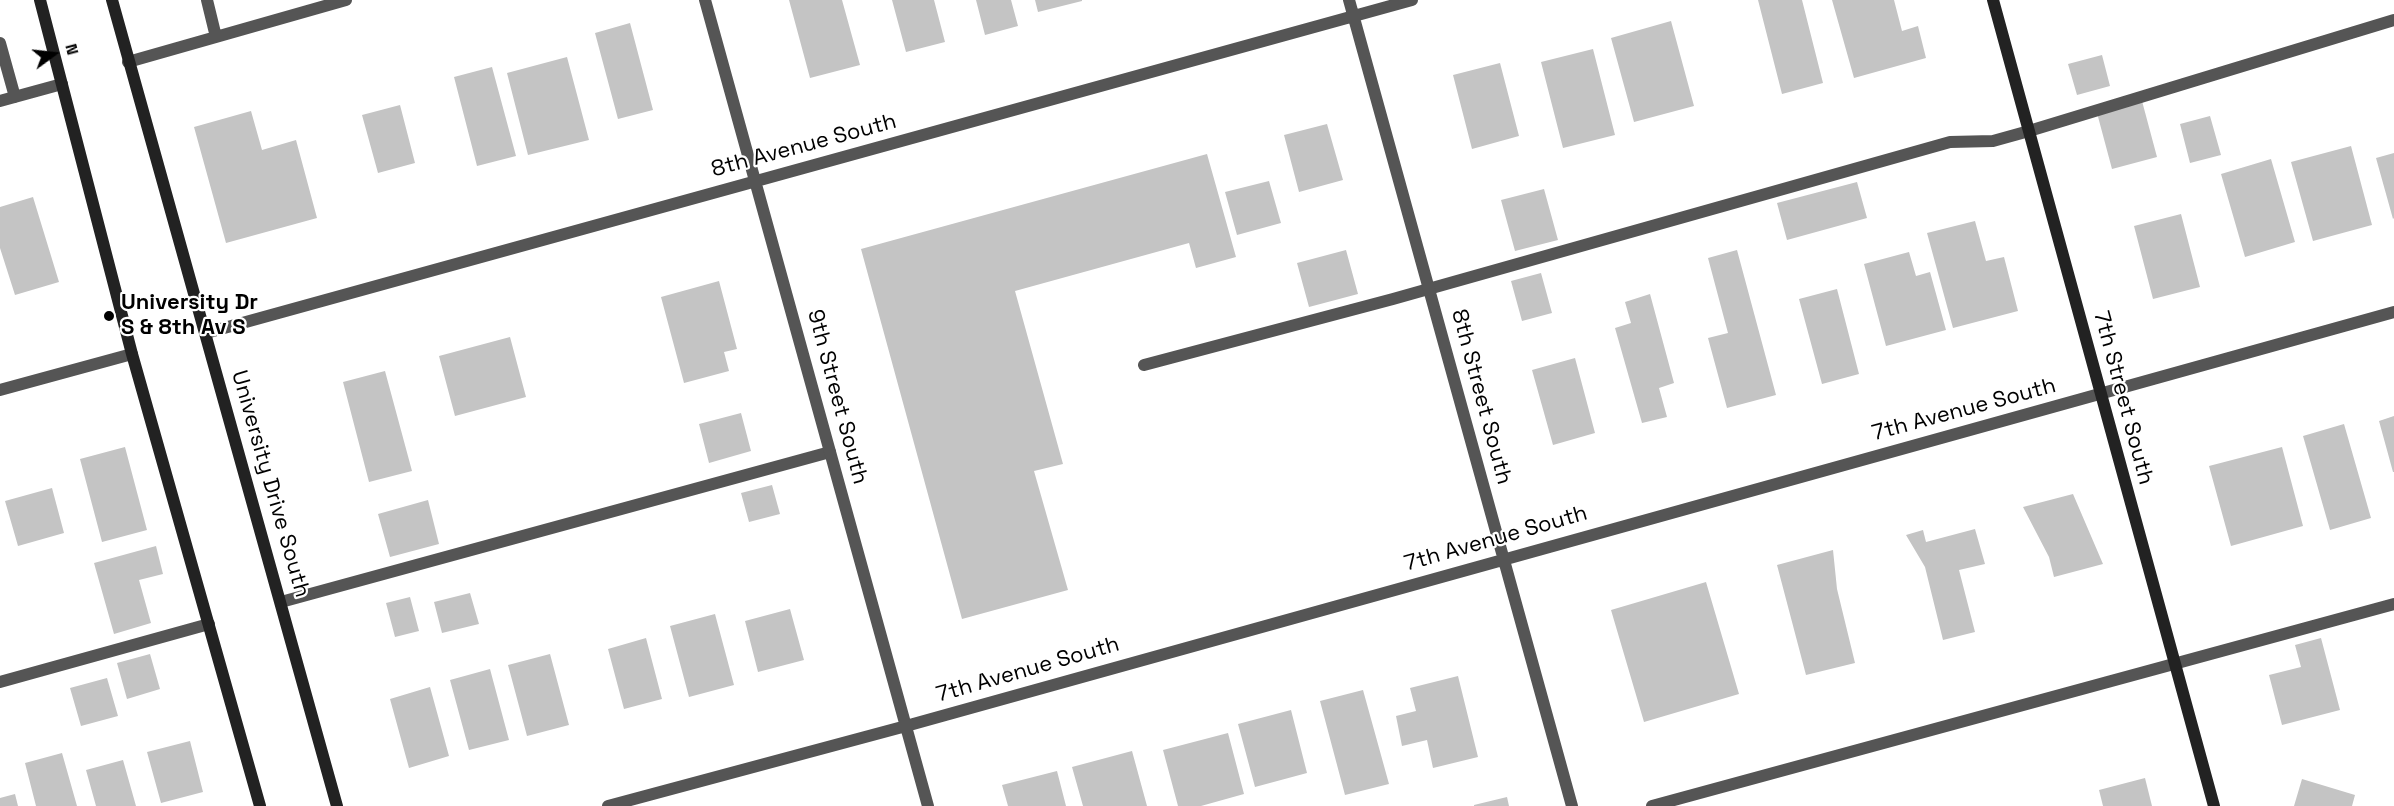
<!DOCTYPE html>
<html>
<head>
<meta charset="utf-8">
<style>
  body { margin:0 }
  #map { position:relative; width:2394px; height:806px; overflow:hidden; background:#fff; font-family:"Space Grotesk",sans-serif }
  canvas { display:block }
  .north { position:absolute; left:24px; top:24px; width:60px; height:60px; -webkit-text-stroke:4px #fff; paint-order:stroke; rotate:75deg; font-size:16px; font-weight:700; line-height:24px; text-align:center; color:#000 }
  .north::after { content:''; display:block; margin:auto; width:21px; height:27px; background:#000; clip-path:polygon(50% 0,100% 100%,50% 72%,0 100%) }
</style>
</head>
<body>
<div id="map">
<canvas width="2394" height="806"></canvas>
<div class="north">N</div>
</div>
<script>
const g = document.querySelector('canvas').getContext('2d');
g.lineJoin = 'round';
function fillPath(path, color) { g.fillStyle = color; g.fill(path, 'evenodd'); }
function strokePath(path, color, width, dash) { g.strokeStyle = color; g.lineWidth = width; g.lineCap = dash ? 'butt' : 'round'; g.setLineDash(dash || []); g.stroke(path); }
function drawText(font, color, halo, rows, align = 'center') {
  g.font = font + ' "Space Grotesk",sans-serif'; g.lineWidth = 4.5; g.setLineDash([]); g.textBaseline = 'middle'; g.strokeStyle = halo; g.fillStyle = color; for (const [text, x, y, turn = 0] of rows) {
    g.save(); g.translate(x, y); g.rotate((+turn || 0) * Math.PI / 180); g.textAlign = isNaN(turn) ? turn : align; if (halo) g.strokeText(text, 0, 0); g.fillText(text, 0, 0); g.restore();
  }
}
const building = new Path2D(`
  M789,0H842L860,65L810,78Z
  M892,0H934L945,42L906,52Z
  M976,0H1011L1018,26L985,35Z
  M1035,0H1082V1L1038,12Z
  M1758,0H1802L1823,83L1782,94Z
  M1832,0H1894L1902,31L1918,26L1926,58L1854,78Z
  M1671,21L1694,106L1634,122L1611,38Z
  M630,23L653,110L618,119L595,33Z
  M1593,49L1615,135L1563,148L1541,62Z
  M2102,55L2110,86L2077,95L2068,64Z
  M567,57L589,140L528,155L507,73Z
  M1500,63L1519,136L1472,149L1453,75Z
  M492,67L516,156L477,166L454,77Z
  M2142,101L2157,157L2112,169L2097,113Z
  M400,105L415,163L378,173L362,115Z
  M251,111L262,150L296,140L317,218L226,243L194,127Z
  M2210,116L2221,155L2190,163L2180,124Z
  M1327,124L1343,180L1299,192L1284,135Z
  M2351,146L2372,225L2313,241L2291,162Z
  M2394,153V218L2393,219L2376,158Z
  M1207,154L1236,257L1196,268L1189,243L1015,291L1063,464L1034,471L1068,590L962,619L861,249Z
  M2271,159L2295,242L2245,257L2221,174Z
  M1269,181L1281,223L1237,235L1225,192Z
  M1857,182L1867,218L1787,240L1777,203Z
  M1544,189L1558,240L1515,251L1501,200Z
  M33,197L59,282L15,295L0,248V207Z
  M2181,214L2200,287L2153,299L2134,226Z
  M1975,221L1986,261L2004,257L2018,311L1953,328L1927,233Z
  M1346,250L1358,294L1309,307L1297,263Z
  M1737,250L1776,395L1727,408L1708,338L1728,333L1708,258Z
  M1909,252L1916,276L1930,272L1946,330L1886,346L1864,264Z
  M1541,273L1552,313L1522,321L1511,281Z
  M719,281L737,349L724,352L729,371L684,383L661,297Z
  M1837,289L1859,374L1822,384L1799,299Z
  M1650,294L1674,383L1659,388L1667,417L1642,423L1615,328L1631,323L1625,302Z
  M510,337L526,397L455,416L439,356Z
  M1575,358L1595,433L1553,445L1532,370Z
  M385,371L412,471L369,482L343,382Z
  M741,413L751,451L709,463L699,424Z
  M2394,416V472H2393L2379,421Z
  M2344,424L2371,518L2330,530L2303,436Z
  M125,447L147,530L102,542L80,459Z
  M2282,447L2303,526L2231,546L2209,466Z
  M772,485L780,514L749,522L741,493Z
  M52,488L64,533L18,546L5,501Z
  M2073,494L2103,564L2054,577L2049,557L2023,507Z
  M428,500L439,544L390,557L378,514Z
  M1975,529L1985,564L1959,570L1975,632L1943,640L1925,567L1906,535L1923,530L1926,542Z
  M156,546L163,574L139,580L151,623L114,634L94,563Z
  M1833,550L1837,589L1855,663L1806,675L1777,565Z
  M1706,582L1739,694L1644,722L1611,610Z
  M470,593L479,624L442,633L434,602Z
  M410,597L419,631L395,637L386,603Z
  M790,609L804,660L758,672L745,621Z
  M715,614L734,685L689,697L670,626Z
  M646,638L662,699L624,709L608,649Z
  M2321,638L2340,710L2282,725L2269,675L2301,667L2295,645Z
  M150,654L160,689L127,699L117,663Z
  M550,654L569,725L527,736L508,665Z
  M490,669L509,740L469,750L450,680Z
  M1458,676L1478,757L1433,768L1427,740L1402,746L1396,716L1416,711L1410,688Z
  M107,678L118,716L81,726L70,688Z
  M430,687L449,756L409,768L390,699Z
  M1363,690L1389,784L1345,795L1320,701Z
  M1291,710L1307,773L1255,787L1238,724Z
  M1228,733L1244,794L1201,806H1178L1163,750Z
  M190,741L203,792L161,803L147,752Z
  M1132,751L1147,806H1083L1072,767Z
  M62,753L77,806H36L25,763Z
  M123,760L136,806H96L86,770Z
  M1057,771L1066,806H1008L1002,785Z
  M2145,778L2152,806H2103L2099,790Z
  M2302,779L2355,795L2352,806H2294Z
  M15,794L18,806H0V798Z
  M1507,797L1509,806H1474V805Z`);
const lane = new Path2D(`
  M207,0L216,37
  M0,43L15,97
  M128,62L346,0
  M0,101L62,84
  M1144,365L1393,299L1950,142L1993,141L2029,131L2394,20
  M281,602L830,452
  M0,682L209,624
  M1652,806L2394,604`);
const street = new Path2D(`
  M705,0L928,806
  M1349,0L1572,806
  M206,333L1412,0
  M0,390L132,354
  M608,806L906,726L2394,312`);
const secondary = new Path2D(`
  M40,0L132,354L260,806
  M112,0L337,806
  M1993,0L2214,806`);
const markers = [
  [109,316,6,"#000"]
];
const streetNames = [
  ["8th Avenue South",804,146,-15],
  ["9th Street South",837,397,75],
  ["8th Street South",1481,397,75],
  ["7th Street South",2123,398,75],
  ["7th Avenue South",1964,410,-15],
  ["University Drive South",270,484,74],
  ["7th Avenue South",1496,539,-16],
  ["7th Avenue South",1028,670,-16]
];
const poiNames = [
  ["University Dr",121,303],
  ["S & 8th Av S",121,328]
];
fillPath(building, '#c4c4c4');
strokePath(lane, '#555', 12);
strokePath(street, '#555', 12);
strokePath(secondary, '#222', 12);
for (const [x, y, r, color] of markers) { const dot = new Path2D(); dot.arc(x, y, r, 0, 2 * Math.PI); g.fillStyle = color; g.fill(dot); strokePath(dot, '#fff', 2); }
drawText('22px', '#000', '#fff', streetNames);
drawText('bold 22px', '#000', '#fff', poiNames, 'left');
</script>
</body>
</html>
